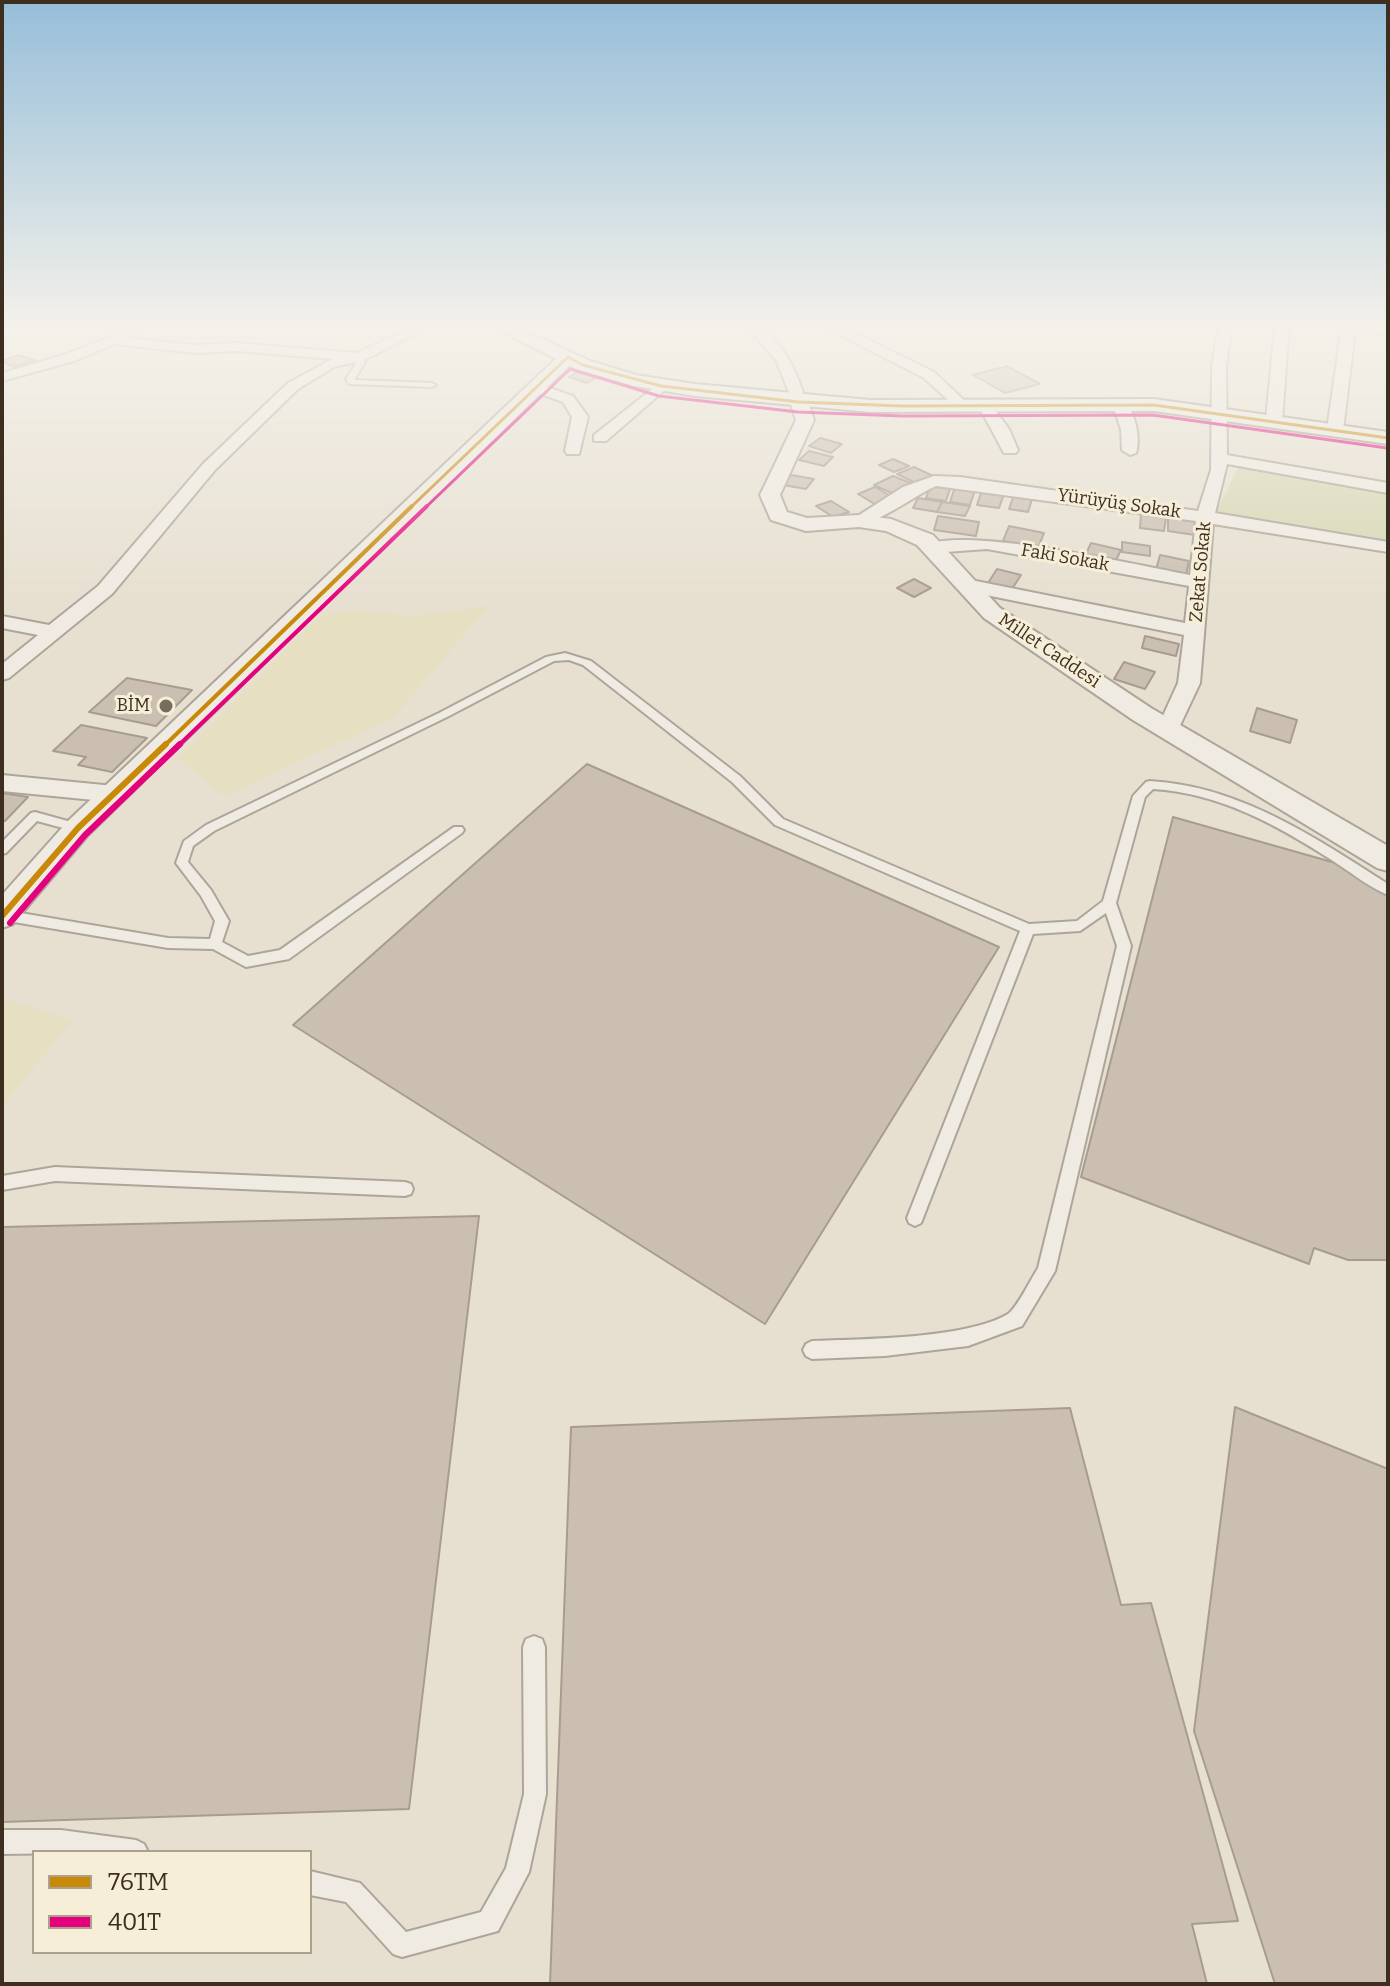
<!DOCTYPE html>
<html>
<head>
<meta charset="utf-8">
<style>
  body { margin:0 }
  #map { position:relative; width:1390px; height:1986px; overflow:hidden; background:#e7e0d1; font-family:Bitter,serif }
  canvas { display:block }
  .frame { position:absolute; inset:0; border:4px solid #3d2e20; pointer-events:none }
  .legend { position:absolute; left:32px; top:1850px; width:280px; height:104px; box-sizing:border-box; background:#f7eed8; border:2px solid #ada18e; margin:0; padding:10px 14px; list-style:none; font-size:24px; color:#3d2e20 }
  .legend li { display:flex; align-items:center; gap:16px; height:40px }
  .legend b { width:40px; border:2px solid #ada18e }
</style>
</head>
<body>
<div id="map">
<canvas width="1390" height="1986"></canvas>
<div class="frame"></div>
<ul class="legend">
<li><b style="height:10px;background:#c88808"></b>76TM</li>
<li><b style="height:10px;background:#e5007d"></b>401T</li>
</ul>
</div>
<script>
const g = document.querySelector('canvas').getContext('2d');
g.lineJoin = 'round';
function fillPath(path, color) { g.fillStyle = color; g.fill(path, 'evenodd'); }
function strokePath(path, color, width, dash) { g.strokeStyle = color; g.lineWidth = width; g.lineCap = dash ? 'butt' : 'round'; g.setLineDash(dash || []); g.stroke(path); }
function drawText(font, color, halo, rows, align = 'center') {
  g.font = font + ' Bitter,serif'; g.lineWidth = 6; g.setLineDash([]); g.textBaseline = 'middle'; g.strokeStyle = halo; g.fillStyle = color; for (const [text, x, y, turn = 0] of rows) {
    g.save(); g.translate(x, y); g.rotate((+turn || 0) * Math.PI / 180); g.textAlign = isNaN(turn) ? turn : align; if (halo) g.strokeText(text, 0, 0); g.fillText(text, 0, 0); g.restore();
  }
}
const farmland = new Path2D(`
  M489,606L394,717L224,797L177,758L320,616L353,610L413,616Z
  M2,998L73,1020L2,1106Z`);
const green = new Path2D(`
  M1240,464L1388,490V545L1215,514Z`);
const building = new Path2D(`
  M18,355L35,360L14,367L2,361Z
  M1007,366L1040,384L1005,393L973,375Z
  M581,370L601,375L587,383L569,377Z
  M820,438L842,444L831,453L809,446Z
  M809,451L833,457L824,466L799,460Z
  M893,459L909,466L894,472L879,465Z
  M914,467L933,476L916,483L897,474Z
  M791,475L814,479L806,489L783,485Z
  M893,476L913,484L894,494L874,485Z
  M875,487L894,498L876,505L858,494Z
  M937,487L950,489L946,501L926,498L929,489Z
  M955,487L975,490L970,505L950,502Z
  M982,490L1004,494L999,508L977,505Z
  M1014,495L1032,499L1028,512L1009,509Z
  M918,498L942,502L937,512L913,508Z
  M831,501L849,512L833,517L816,506Z
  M942,502L970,506L965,516L937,512Z
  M1141,514L1166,518L1164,531L1140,528Z
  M938,516L979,522L976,536L934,530Z
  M1168,518L1196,522L1195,535L1168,531Z
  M1009,526L1044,533L1038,548L1003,541Z
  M1122,542L1150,546V556L1122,552Z
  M1091,543L1121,550L1115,562L1085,556Z
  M1160,555L1189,561L1186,575L1156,570Z
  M997,569L1021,575L1012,589L988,583Z
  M914,579L931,588L914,597L897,588Z
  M1145,636L1179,644L1176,656L1142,648Z
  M1124,662L1155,672L1145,689L1114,679Z
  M127,678L192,690L156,726L89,712Z
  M1257,708L1297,720L1290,743L1250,731Z
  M81,725L147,738L112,772L78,765L86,757L53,751Z
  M587,764L999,947L765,1324L293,1025Z
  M2,793L28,797L5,821H2Z
  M1173,817L1339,864L1388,893V1260H1348L1314,1248L1309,1264L1081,1177Z
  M479,1216L409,1809L2,1822V1227Z
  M1235,1407L1388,1469V1984H1275L1194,1731Z
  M1070,1408L1121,1605L1151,1603L1238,1921L1192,1924L1207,1984H550L571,1427Z`);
const service = new Path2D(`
  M359,355L365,362L354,380L432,383L436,385L432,387L349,384L346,379L357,362L356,357Z
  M565,653L591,661L740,776L783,819L1029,924L1077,921L1103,901L1133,796L1146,782L1150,781C1240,786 1314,837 1388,884V895C1368,887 1348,870 1330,859C1275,824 1219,793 1153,789L1145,797L1116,903L1131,946L1055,1271L1022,1326L968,1346L885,1356L812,1359L806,1356L803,1350L806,1344L812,1341C862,1339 966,1339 1008,1314C1017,1308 1031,1279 1038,1268L1117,946L1106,913L1080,931L1033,934L923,1218L921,1223L915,1226L909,1223L907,1218L1020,931L775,825L732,782L583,665L569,660L554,661L447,717L214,831L193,846L188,862L211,890L229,921L222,942L248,956L280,950L454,827H462L464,830L462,833L289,959L246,967L213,949L168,948L2,920L3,910L168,938L210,939L215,921L201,896L176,863L184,841L206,825L439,713L546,657Z
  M35,812L82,825L84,828L78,832L37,821L6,853L2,854V842L31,813Z
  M55,1167L405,1182L411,1184L413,1189L411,1194L405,1196L55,1181L2,1190V1176Z
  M534,1636L542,1639L545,1647L546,1794L529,1872L498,1931L402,1957L393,1954L346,1902L310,1895V1871L360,1883L406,1932L481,1912L506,1868L524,1794L523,1647L526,1639Z
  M2,1830H61L136,1840L144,1844L148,1852L2,1854Z`);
const minor = new Path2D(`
  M414,326H431L364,360L334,367L298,389L215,470L112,594L9,678L2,680V664L38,635L2,628V616L49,625L98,586L203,464L288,383L332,359L237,351L196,353L114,344L74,361L2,381V373L64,355L129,329L136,333L129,338L196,345L237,343L357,353Z
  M747,326H761C785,347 797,371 806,402L804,405H794L776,360Z
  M823,326H840L934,372L969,405L962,409L957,408L924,378Z
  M1219,326H1232L1226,366L1227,455L1388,483V493L1227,464L1215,513L1388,542V552L1213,524L1200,683L1176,734H1160L1157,729L1178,683L1184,635L966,591L957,585L966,579L1185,623L1189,586L987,549L932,553L923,548C949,522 1147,567 1190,575L1196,521L936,486C917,494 870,529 853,525L850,521L903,487L934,476L960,477L1198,511L1211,470L1212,366Z
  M1275,326H1289L1282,420L1274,425L1266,420Z
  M1337,326H1350L1354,339L1343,430L1335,435L1327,430L1340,339Z
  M1355,326L1388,327V335L1357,329Z
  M661,382L666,383V389L606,441H594V435Z
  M535,383L573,396L588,417L579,454H567L565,451L572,417L563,402L530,390V384Z
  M1119,399C1135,405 1141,439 1136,453L1130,455L1122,450L1121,429L1112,403Z
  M984,401L989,402L1009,429L1018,450L1016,453H1004C995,437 988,421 977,405Z
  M2,775L114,786L122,788L126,794L122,800L114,802L2,791Z`);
const tertiary = new Path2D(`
  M568,352L576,357L574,361L88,835L13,924L2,928V895L68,821L562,353Z
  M799,397L808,402L814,420L780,495L787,512L807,518L859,515L891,519L933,535L1000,608L1151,708L1388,846V871L1377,868L1133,720L984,618L917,545L886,531L859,527L806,531L771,520L760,495L796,420L790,402Z`);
const secondary = new Path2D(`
  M491,326H514L590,361L636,375L695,384L870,400L1154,399L1388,432V444L1154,411L870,412L695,396L634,386L576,369Z`);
const bus1Far2 = new Path2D(`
  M568,357L583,365L661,386L799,402L902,406L1154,405L1388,438
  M410,508L568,357`);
const bus1Far1 = new Path2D(`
  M164,746L412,506`);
const bus1 = new Path2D(`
  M2,916L78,828L166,744`);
const bus2Far2 = new Path2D(`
  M425,508L570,369L659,396L798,412L902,416L1153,415L1387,448`);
const bus2Far1 = new Path2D(`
  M178,746L427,506`);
const bus2 = new Path2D(`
  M10,923L85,835L180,744`);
const markers = [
  [166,706,8,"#786c5e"]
];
const farStreetnames = [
  ["Yürüyüş Sokak",1119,504,8],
  ["Faki Sokak",1065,558,10],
  ["Zekat Sokak",1201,572,-85],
  ["Millet Caddesi",1049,651,34]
];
const farPoinames = [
  ["BİM",150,706]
];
fillPath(farmland, '#e6dfc2');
fillPath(green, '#d6d7b3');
fillPath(building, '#cbbfb2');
strokePath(building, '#a89c90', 2);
strokePath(service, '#ada599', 4);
strokePath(minor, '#ada599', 4);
strokePath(tertiary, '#ada599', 4);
strokePath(secondary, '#9c958a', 4);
fillPath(service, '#efebe3');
fillPath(minor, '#efebe3');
fillPath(tertiary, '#efebe3');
fillPath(secondary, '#efebe3');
strokePath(bus1Far2, '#c88808', 3);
strokePath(bus1Far1, '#c88808', 4);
strokePath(bus1, '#c88808', 6);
strokePath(bus2Far2, '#e5007d', 3);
strokePath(bus2Far1, '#e5007d', 4);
strokePath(bus2, '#e5007d', 6);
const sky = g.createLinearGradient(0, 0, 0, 604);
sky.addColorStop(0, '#96bed9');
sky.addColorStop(0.54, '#f4f1ea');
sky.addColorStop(1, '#f4f1ea00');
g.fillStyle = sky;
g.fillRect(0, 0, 1390, 604);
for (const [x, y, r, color] of markers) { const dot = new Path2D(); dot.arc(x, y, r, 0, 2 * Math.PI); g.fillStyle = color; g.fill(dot); strokePath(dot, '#f7eed8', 3); }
drawText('18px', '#3d2e20', '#f7eed8', farStreetnames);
drawText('18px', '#3d2e20', '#f7eed8', farPoinames, 'right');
</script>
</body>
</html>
